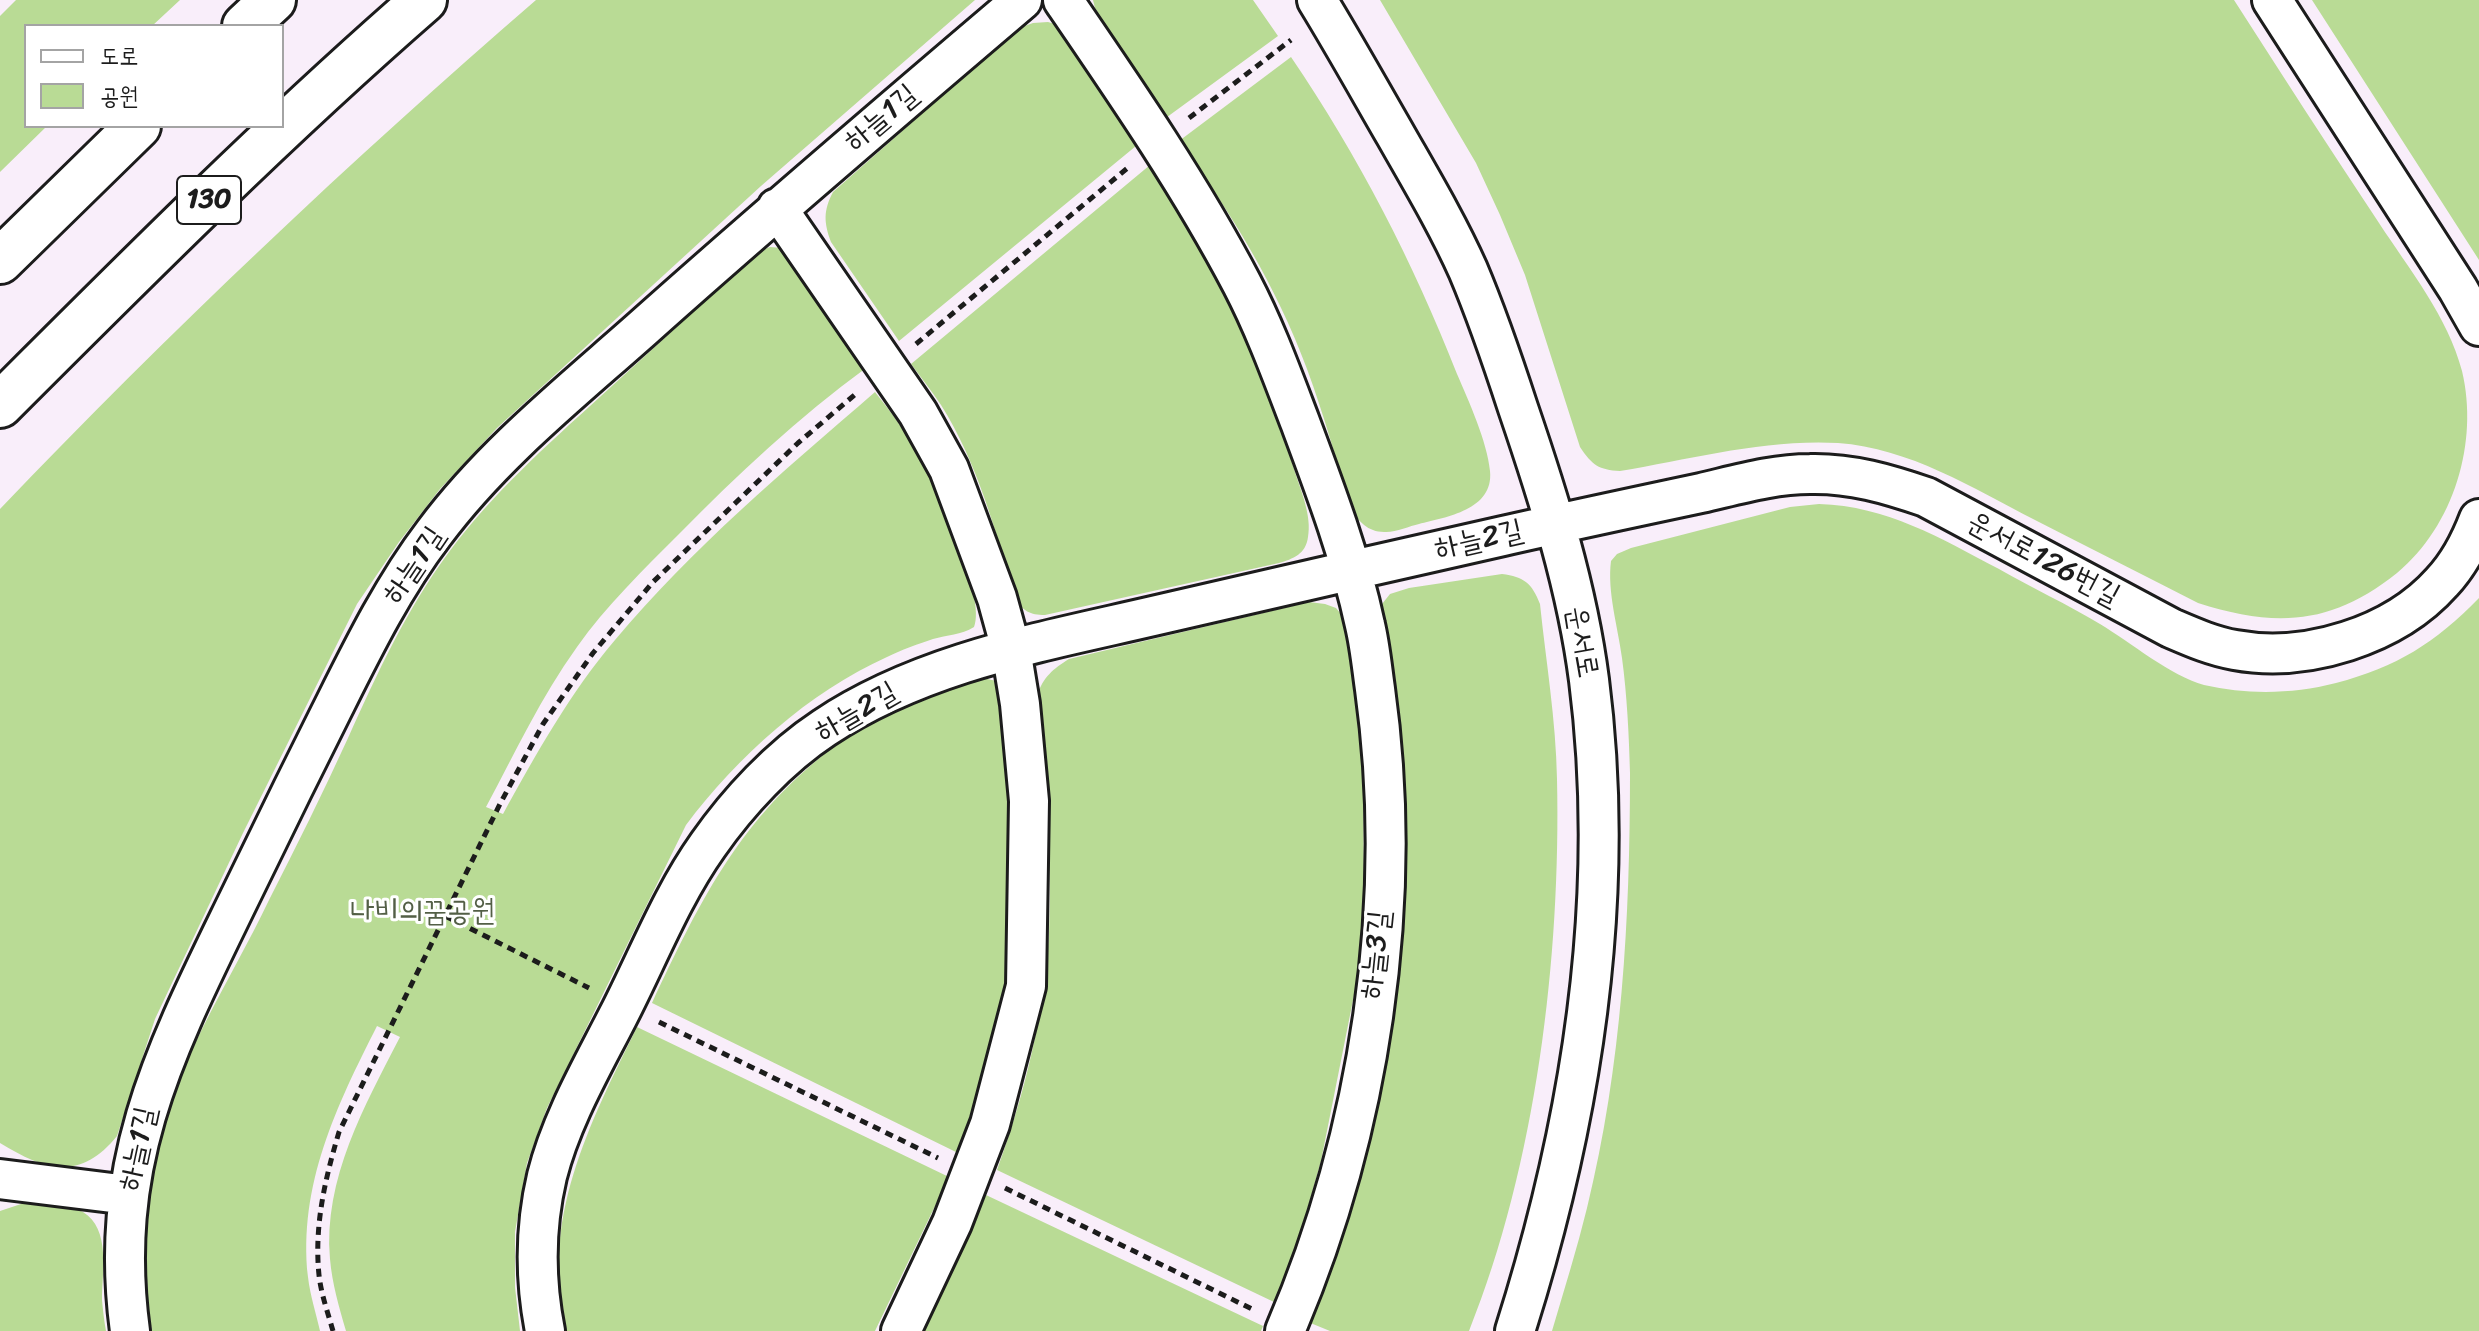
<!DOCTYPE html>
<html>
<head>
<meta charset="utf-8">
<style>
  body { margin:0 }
  #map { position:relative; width:2479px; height:1331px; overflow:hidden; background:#f9eefa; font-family:Sriracha,"Poor Story",sans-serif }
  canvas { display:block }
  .legend { position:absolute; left:24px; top:24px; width:260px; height:104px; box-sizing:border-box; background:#fff; border:2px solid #a4a4a4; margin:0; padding:10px 14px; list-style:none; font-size:24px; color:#1c1c1c }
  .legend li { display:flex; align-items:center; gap:16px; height:40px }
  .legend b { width:40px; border:2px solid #a4a4a4 }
</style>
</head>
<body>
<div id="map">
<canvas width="2479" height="1331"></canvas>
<ul class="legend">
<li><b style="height:10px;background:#fff"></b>도로</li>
<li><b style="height:22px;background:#b9db95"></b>공원</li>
</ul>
</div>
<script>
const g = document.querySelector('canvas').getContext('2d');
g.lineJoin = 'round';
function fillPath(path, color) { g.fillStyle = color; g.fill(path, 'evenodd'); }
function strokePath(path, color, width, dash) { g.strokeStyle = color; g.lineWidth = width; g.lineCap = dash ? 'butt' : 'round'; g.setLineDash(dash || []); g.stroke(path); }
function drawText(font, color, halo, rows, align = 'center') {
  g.font = font + ' Sriracha,"Poor Story",sans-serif'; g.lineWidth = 6; g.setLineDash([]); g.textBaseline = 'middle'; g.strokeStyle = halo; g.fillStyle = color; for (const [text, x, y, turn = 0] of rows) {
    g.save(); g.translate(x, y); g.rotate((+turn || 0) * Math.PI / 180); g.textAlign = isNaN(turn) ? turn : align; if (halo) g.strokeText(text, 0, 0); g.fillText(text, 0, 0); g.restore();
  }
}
const green = new Path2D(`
  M16,0H180L152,26H26V126H47L0,172V16Z
  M536,0H975L761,186L497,428L440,489L399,542L357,604L243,833L155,1019L117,1136C80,1182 44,1170 0,1143V509C170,331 350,161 536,0Z
  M1093,0H1253L1278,36L1163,120L1095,8Z
  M1380,0H2234C2282,75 2330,149 2379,223C2409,269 2448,317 2462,371C2479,442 2454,526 2397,573C2332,625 2276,628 2198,603C2144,575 2089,548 2035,520C1973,488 1909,448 1838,443C1764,439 1692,459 1620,471C1599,470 1592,465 1580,447L1525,275L1500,215L1476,163Z
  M2312,0H2479V260Z
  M1048,22L1065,27L1136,146L899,341L831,242C824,223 823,211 833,192L1019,28L1033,23Z
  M1291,57C1359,157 1413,262 1457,374C1469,402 1487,441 1490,471C1494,510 1446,517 1419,524C1409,526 1395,533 1384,532C1368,532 1358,521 1351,509C1337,462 1324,415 1307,369C1277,287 1230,211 1179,141Z
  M1150,165C1164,184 1180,204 1192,225C1235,302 1270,387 1295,472C1301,491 1312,516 1308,537C1306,554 1293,559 1279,563L1045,615C1030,615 1023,611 1014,598C997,533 977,462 941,405C932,391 921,378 911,364Z
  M770,247L782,248L866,368C799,417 737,475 679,534C643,570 606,606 577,647C541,697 515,753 486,807L503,814C536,754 570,693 615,640C692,548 785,470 875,392C892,413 908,435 921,459C937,488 987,599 974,627C961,635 947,635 933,639C918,644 901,650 887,657C809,692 737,757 686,825L547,1108L527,1163L515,1232V1287L520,1331H346C339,1307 332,1283 330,1259C323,1179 365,1105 400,1037L377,1026C337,1105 298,1185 308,1277C310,1295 316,1313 320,1331H152C144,1289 145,1200 154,1158C173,1066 229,984 269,900C296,847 323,793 348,738C377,674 406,610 449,552C492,494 547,445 601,396C653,349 705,301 757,252Z
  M1819,504C1887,506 1940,538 1999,569C2032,588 2067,604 2100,624C2130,642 2171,676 2204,685C2248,695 2293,694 2336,683C2397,667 2435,643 2479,598V1331H1552C1564,1290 1577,1249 1587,1208C1622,1066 1630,919 1630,773C1629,735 1627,695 1622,658C1618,627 1607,592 1611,561L1617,554L1631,548L1790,507Z
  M1502,574C1524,577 1532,583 1540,604C1546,662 1556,720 1557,779C1561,957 1536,1165 1469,1331H1330L1308,1322L1336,1255L1361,1166L1382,604L1390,594L1409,588Z
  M1309,602L1325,604L1336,608L1352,627L1363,751L1364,905L1357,980L1321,1161L1299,1239L1274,1302L997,1170C1025,1093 1044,1015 1049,933C1053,854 1043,775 1037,696C1043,677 1053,669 1069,659Z
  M979,677L996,681L1000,691C1004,736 1011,780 1013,825C1017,936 1002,1050 958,1153L652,1003C698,905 736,826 823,755C834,747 844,736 856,729C894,704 937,691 979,677Z
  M637,1027L949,1177L875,1331H567C538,1222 590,1123 637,1027Z
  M986,1195L1263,1326L1261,1331H924Z
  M47,1201C59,1204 72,1206 83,1212C111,1229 102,1272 102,1300C103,1310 104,1321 106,1331H0V1211L21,1204Z`);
const path = new Path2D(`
  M1189,118L1291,40
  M916,344L1130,166
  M445,916L589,988
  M659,1022L938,1158
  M1005,1188L1254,1310
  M333,1331C328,1313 321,1294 319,1275C314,1226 325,1179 339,1132L500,804L543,724L593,653L653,582L798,443L858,392`);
const minor = new Path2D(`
  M1063,0C1126,92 1190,185 1242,284C1265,328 1282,375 1300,422C1325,489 1350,555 1365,625C1370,646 1372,668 1375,689C1405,903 1370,1133 1285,1331
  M1317,0C1344,44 1369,89 1395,134C1420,178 1447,223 1468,270C1487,315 1503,362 1518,408C1548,496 1577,587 1589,680C1617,898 1581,1123 1515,1331
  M2272,0L2458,289L2479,326
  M777,208L918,413L949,469L997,598L1011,649L1020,704L1029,801L1026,986L990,1124L952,1223L901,1331
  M0,1179L128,1195
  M130,1331C107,1161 166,1049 238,901C268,839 299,776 330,714C361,652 392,588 434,533C492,455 571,392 643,328C767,217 895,108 1022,0
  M545,1331C535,1280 535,1227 547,1176C561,1120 592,1067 618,1016C647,960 671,897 708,845C738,802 780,757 824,728C921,663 1041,642 1153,616C1270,589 1386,562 1503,536C1569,521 1635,507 1701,493C1736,485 1773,474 1810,474C1851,473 1888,484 1926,497L2171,628C2192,637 2212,646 2235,650C2306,663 2394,636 2442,582C2458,565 2471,540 2479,519`);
const highway = new Path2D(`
  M245,26L273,0
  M0,261L138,126
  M0,405C138,267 277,128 424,0`);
const shields = [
  [209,200,64]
];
const shieldNames = [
  ["130",209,200]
];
const streetNames = [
  ["하늘1길",882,119,-40],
  ["하늘2길",1479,541,-13],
  ["운서로126번길",2043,560,28],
  ["하늘1길",415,566,-56],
  ["운서로",1581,642,80],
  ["하늘2길",857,713,-30],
  ["하늘3길",1377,955,-84],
  ["하늘1길",139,1149,-78]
];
const parkNames = [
  ["나비의꿈공원",423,912]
];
fillPath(green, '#b9db95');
strokePath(minor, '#1c1c1c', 44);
strokePath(highway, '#1c1c1c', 50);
strokePath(path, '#1c1c1c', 5, [8, 6]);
strokePath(minor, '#fff', 38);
strokePath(highway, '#fff', 44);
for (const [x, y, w] of shields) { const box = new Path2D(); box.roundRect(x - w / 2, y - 24, w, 48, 6); g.fillStyle = '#fff'; g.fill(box); strokePath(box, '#1c1c1c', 2); }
drawText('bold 28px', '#1c1c1c', null, shieldNames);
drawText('30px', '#1c1c1c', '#fff', streetNames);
drawText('30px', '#535f46', '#fff', parkNames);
</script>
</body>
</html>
